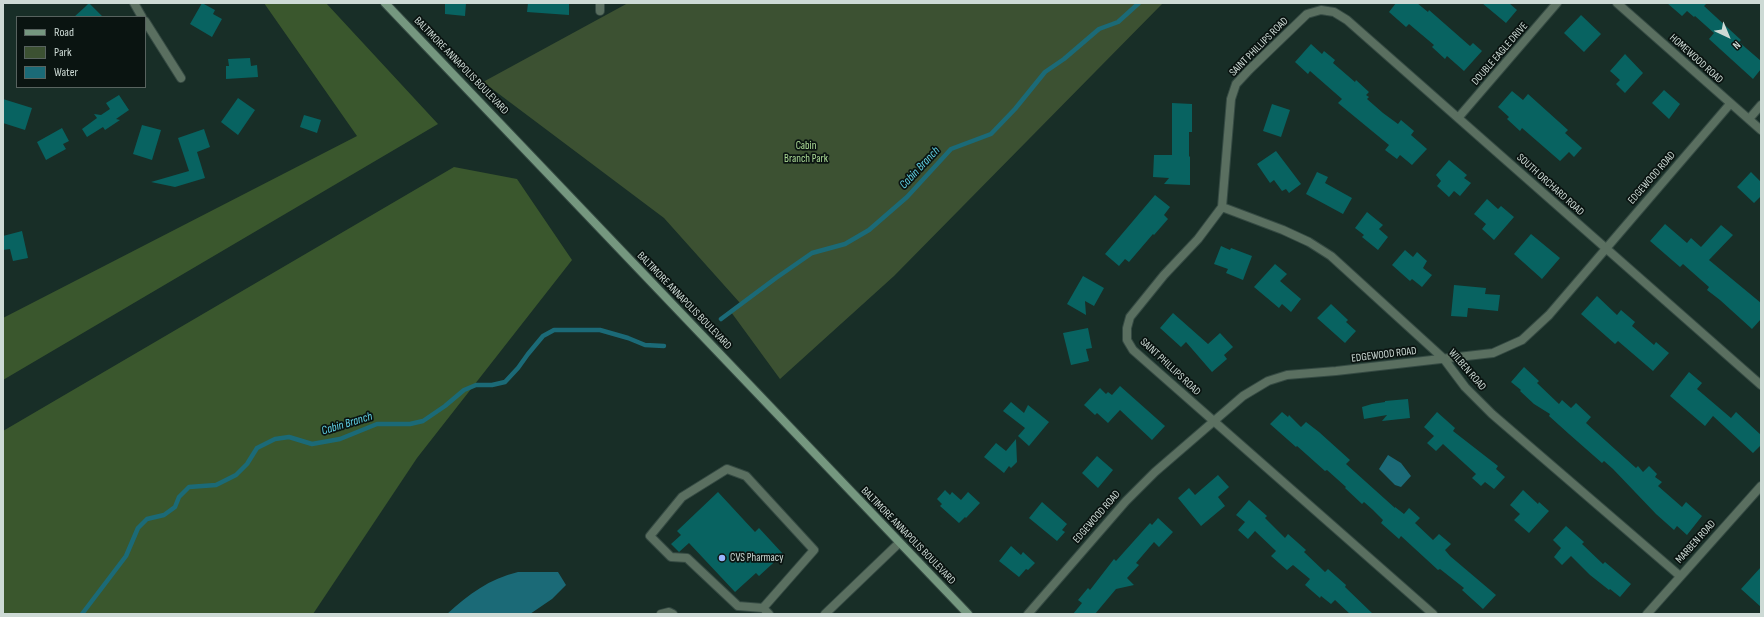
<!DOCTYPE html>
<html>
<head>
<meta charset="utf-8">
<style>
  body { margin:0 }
  #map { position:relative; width:1764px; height:617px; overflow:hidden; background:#182e27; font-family:"Sofia Sans Condensed",sans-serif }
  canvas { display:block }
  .frame { position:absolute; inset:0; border:4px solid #cddad5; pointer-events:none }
  .legend { position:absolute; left:16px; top:16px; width:130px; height:72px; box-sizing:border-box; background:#0a1411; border:1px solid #58635f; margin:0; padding:5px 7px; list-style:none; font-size:12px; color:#cddad5 }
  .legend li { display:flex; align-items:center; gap:8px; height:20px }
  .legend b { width:20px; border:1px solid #58635f }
  .north { position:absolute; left:1708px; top:16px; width:40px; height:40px; -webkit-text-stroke:3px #0a1411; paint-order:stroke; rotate:136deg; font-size:11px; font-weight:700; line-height:16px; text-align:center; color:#cddad5 }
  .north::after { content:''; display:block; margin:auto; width:14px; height:18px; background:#cddad5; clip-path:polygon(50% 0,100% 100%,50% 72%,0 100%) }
</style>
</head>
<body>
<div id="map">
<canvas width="1764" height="617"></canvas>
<div class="frame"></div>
<ul class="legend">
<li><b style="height:5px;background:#75977f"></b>Road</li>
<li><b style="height:11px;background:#3c5132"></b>Park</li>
<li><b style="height:11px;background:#1b6a77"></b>Water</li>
</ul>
<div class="north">N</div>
</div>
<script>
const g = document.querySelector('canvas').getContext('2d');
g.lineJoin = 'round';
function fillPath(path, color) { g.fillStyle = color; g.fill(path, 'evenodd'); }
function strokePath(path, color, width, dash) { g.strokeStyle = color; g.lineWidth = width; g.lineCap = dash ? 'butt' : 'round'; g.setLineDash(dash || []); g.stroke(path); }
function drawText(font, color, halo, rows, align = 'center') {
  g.font = font + ' "Sofia Sans Condensed",sans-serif'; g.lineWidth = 3.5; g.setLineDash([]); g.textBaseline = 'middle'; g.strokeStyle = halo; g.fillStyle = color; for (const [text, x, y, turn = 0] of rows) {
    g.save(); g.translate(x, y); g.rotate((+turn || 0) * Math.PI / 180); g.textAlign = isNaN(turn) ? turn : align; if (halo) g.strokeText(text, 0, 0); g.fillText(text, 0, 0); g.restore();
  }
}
const green = new Path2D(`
  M628,3H1163L894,276L780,379L731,312L740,303L664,218L483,82Z`);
const forest = new Path2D(`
  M264,3H326L438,124L3,380V318L357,136Z
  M454,167L517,179L572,260L417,458L313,614H3V431Z`);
const water = new Path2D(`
  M1388,455L1401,463L1411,476L1401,487L1395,485L1379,469Z
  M518,572H558L566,585L552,599L530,614H447C469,594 489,579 518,572Z`);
const stream = new Path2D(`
  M721,319L776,278L812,253L845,244L869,230L907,197L951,149L991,134L1015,109L1045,72L1064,59L1099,29L1118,22L1139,3
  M82,614L126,556L138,528L147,519L164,515L175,507L179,497L189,487L216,485L236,475L247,464L257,448L275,439L289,437L312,444L340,439L377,424H410L423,421L445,406L464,390L476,385H492L505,382L518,368L528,354L543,336L554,330H600L628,338L645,345L664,346`);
const building = new Path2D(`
  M89,3L103,17H74L85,7Z
  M202,3L215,10L213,14L222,19L212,37L190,24Z
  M445,3H466L465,16L445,14Z
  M528,3H569V15L527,12Z
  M1396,3H1417L1428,12L1429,10L1470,46L1473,43L1482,51L1464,71L1447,56L1445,59L1432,47L1434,45L1409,24L1406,27L1389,12Z
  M1482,3H1509L1517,10L1506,23Z
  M1667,3H1707L1704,6L1741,40L1739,42L1761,61V69L1753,79L1709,39L1714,33L1695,16L1694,17L1687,11L1682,16Z
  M1581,15L1601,34L1584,52L1564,33Z
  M1311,44L1322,54L1324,51L1335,60L1333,63L1355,82L1356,80L1369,92L1366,95L1369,97L1367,99L1383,113L1398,124L1401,120L1414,131L1411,135L1427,149L1412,165L1400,155L1397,159L1385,150L1389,145L1338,103L1342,99L1310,71L1308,74L1295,62Z
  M1625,54L1643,73L1625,93L1616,84L1620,80L1610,71Z
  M250,58L251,66L257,65L258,77L226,79V66H229L228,59Z
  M1664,90L1680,104L1669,119L1652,103Z
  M1512,91L1523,100L1528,94L1568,130L1565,133L1582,148L1574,157L1569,152L1560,161L1522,128L1520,131L1507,119L1509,117L1498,107Z
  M119,95L129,110L116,119L120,120L105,130L103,127L87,137L82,129L97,118L94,114L101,115L110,109L106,103Z
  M238,98L255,110L238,135L221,122Z
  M3,99L32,108L25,130L3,123Z
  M1172,103L1192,104V132H1189V156L1190,157V185L1164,184L1169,178L1153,177L1154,155H1172Z
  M1272,104L1290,110L1281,137L1263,131Z
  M304,115L321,120L317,133L300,127Z
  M142,125L161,130L152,160L133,154Z
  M62,128L69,141L63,144L66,149L46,160L37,142Z
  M204,129L210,147L197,152L205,178L175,187L151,182L189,171L178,138Z
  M1276,151L1301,184L1289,193L1286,189L1282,191L1274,180L1270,183L1257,164Z
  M1449,160L1467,175L1464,178L1471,183L1460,196L1454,191L1449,197L1437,186L1441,181L1436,175Z
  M1317,172L1328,177L1325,183L1352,198L1343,214L1306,194Z
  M1751,172L1761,182V196L1754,203L1737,187Z
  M1155,195L1170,207L1164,215L1168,219L1154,235L1153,234L1129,262L1125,259L1119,266L1105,254Z
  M1487,199L1498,209L1501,206L1514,217L1494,240L1482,229L1486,224L1474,214Z
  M1367,212L1383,225L1379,229L1388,237L1378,250L1362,237L1364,235L1355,228Z
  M1665,224L1687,243L1691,238L1701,247L1721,225L1733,235L1709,260L1761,303V319L1752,329L1720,300L1707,290L1709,287L1683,264L1680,267L1650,241Z
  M22,231L28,258L13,261L10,249L3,250V236Z
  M1531,234L1560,258L1542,279L1514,254Z
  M1221,246L1230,250L1231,248L1252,256L1243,280L1226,273L1228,269L1214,264Z
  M1405,250L1413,257L1417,252L1427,261L1423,268L1432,275L1422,287L1412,279L1410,281L1392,265Z
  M1275,264L1287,274L1280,281L1301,299L1291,312L1282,304L1279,308L1254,287Z
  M1083,276L1104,288L1094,306L1085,301L1086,315L1067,304Z
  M1454,285L1486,288L1485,294L1500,295L1498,311L1468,308L1467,317L1451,316Z
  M1597,296L1617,315L1621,310L1635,322L1632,326L1654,345L1656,342L1669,353L1653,371L1618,341L1615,344L1581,314Z
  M1331,304L1348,320L1346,322L1356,331L1345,343L1317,318Z
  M1173,313L1208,344L1220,333L1233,347L1224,355L1227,359L1212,372L1186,342L1181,347L1160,328Z
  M1088,328L1092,348L1086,349L1089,361L1071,365L1063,333Z
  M1524,367L1539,381L1537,383L1559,404L1562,400L1571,408L1576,403L1591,417L1586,423L1636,468L1638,466L1643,472L1649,466L1657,474L1655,477L1662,482L1658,486L1682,507L1686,502L1702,516L1687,535L1677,526L1674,530L1656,514L1613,469L1604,461L1602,463L1569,434L1549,416L1550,414L1534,404L1520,391L1521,390L1511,382Z
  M1689,372L1702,383L1697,389L1731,418L1736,412L1761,435V445L1753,453L1713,416L1705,426L1670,396Z
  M1120,386L1165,426L1152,440L1120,410L1108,423L1097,413L1095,415L1084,405L1100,388L1106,394L1108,392L1112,395Z
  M1408,399L1410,418L1382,421L1387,415L1364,419L1362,407L1372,404L1385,402V401Z
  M1011,402L1024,413L1028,405L1049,422L1029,446L1018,436L1025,428L1003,411Z
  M1282,412L1288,417L1289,415L1301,427L1306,422L1319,432L1350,460L1346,464L1395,508V507L1404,514L1409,508L1420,518L1415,523L1433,540L1439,534L1451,544L1445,550L1450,556L1496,595L1483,609L1462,590L1464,588L1440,569L1438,570L1401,536L1399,539L1381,523L1383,520L1373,510L1364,502L1362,504L1345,488L1346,487L1327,470L1325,471L1297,446L1296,447L1270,424Z
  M1437,412L1455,428L1453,431L1498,466L1496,469L1505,477L1494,489L1485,482L1481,486L1472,478L1476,474L1443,444L1436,451L1427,443L1434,436L1424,427Z
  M1016,439L1017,462L1011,468L1009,466L1004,473L984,457L996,443L1006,451Z
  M1097,456L1113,470L1098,488L1082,473Z
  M1218,475L1229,487L1218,497L1225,506L1201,526L1178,498L1189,488L1195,495Z
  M945,490L950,495L952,492L961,500L968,492L980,503L966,518L965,517L959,523L940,506L942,504L937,499Z
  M1523,490L1538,504L1539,502L1549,511L1529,533L1514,520L1520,514L1510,505Z
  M718,492L755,532L759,528L783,554L759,576L756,573L735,592L689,543L679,552L671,544L681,535L677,531Z
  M1249,500L1267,516L1265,518L1285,538L1288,534L1306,550L1304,552L1325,572L1328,569L1346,585L1345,587L1373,614H1350L1335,600L1331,604L1321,596L1320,598L1305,585L1310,579L1293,565L1287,570L1271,556L1276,551L1255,531L1248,539L1238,530L1245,522L1236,515Z
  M1042,502L1067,524L1062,530L1065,532L1057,541L1029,518Z
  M1158,518L1173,532L1159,547L1154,542L1136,563L1139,565L1127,578L1134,585L1116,589L1095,614H1073L1082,603L1078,600L1088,588L1090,590L1114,559L1116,561L1124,552L1150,523L1152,525Z
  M1566,526L1584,542L1582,544L1603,564L1605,562L1631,584L1620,597L1610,589L1609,590L1590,575L1571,556L1562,565L1554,557L1561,548L1553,540Z
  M1011,546L1021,555L1023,552L1035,563L1028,570L1026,569L1019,577L999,561Z
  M1761,567V607L1741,589Z`);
const service = new Path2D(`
  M763,608L814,550L746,476L727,469L682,497L650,536L671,557L687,558L738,606L763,608L769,614
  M661,614L669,612L673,614
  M825,614L899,543`);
const minor = new Path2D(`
  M134,3L142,17
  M1617,3L1761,130
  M600,11V3
  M145,21L181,78
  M1458,118L1557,3
  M1749,119L1761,105
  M1222,207L1283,230L1309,242L1331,256L1444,359L1465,387L1492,414L1680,576
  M1028,614L1126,501L1155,472L1243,396L1268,381L1287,375L1336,371L1493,353L1522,340L1549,315L1730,104
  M1433,614L1133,350L1127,340V328L1130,317L1164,275L1198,239L1222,207L1231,99L1236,84L1249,70L1307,14L1321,10L1334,12L1347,20L1761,385
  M1647,614L1761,486`);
const secondary = new Path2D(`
  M385,3L968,614`);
const markers = [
  [722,558,4,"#99b5fd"]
];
const streetNames = [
  ["SAINT PHILLIPS ROAD",1259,47,-45],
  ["DOUBLE EAGLE DRIVE",1500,54,-49],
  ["HOMEWOOD ROAD",1696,59,42],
  ["BALTIMORE ANNAPOLIS BOULEVARD",461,66,46],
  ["EDGEWOOD ROAD",1652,178,-49],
  ["SOUTH ORCHARD ROAD",1550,185,42],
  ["BALTIMORE ANNAPOLIS BOULEVARD",684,301,46],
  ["EDGEWOOD ROAD",1384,355,-7],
  ["SAINT PHILLIPS ROAD",1170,367,43],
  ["WILBEN ROAD",1467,370,49],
  ["EDGEWOOD ROAD",1097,517,-49],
  ["BALTIMORE ANNAPOLIS BOULEVARD",908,536,46],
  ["MARBEN ROAD",1696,542,-48]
];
const parkNames = [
  ["Cabin",806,146],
  ["Branch Park",806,159]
];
const poiNames = [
  ["CVS Pharmacy",730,558]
];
const waterNames = [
  ["Cabin Branch",920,168,-47],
  ["Cabin Branch",347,424,-17]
];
fillPath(green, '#3c5132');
fillPath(forest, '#3a572d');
fillPath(water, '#1b6a77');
strokePath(stream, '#1b6a77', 4.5);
fillPath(building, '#086361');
strokePath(service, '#354a43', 10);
strokePath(minor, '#354a43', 10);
strokePath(secondary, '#354a43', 10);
strokePath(service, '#5a6f60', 8);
strokePath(minor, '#5a6f60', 8);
strokePath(secondary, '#75977f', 8);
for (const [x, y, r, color] of markers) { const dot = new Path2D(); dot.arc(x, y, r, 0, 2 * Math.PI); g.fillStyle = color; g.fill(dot); strokePath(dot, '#0a1411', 1.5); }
drawText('11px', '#cddad5', '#0a1411', streetNames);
drawText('11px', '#aedd98', '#0a1411', parkNames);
drawText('11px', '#cddad5', '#0a1411', poiNames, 'left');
drawText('italic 12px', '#61d1e5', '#0a1411', waterNames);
</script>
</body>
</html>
